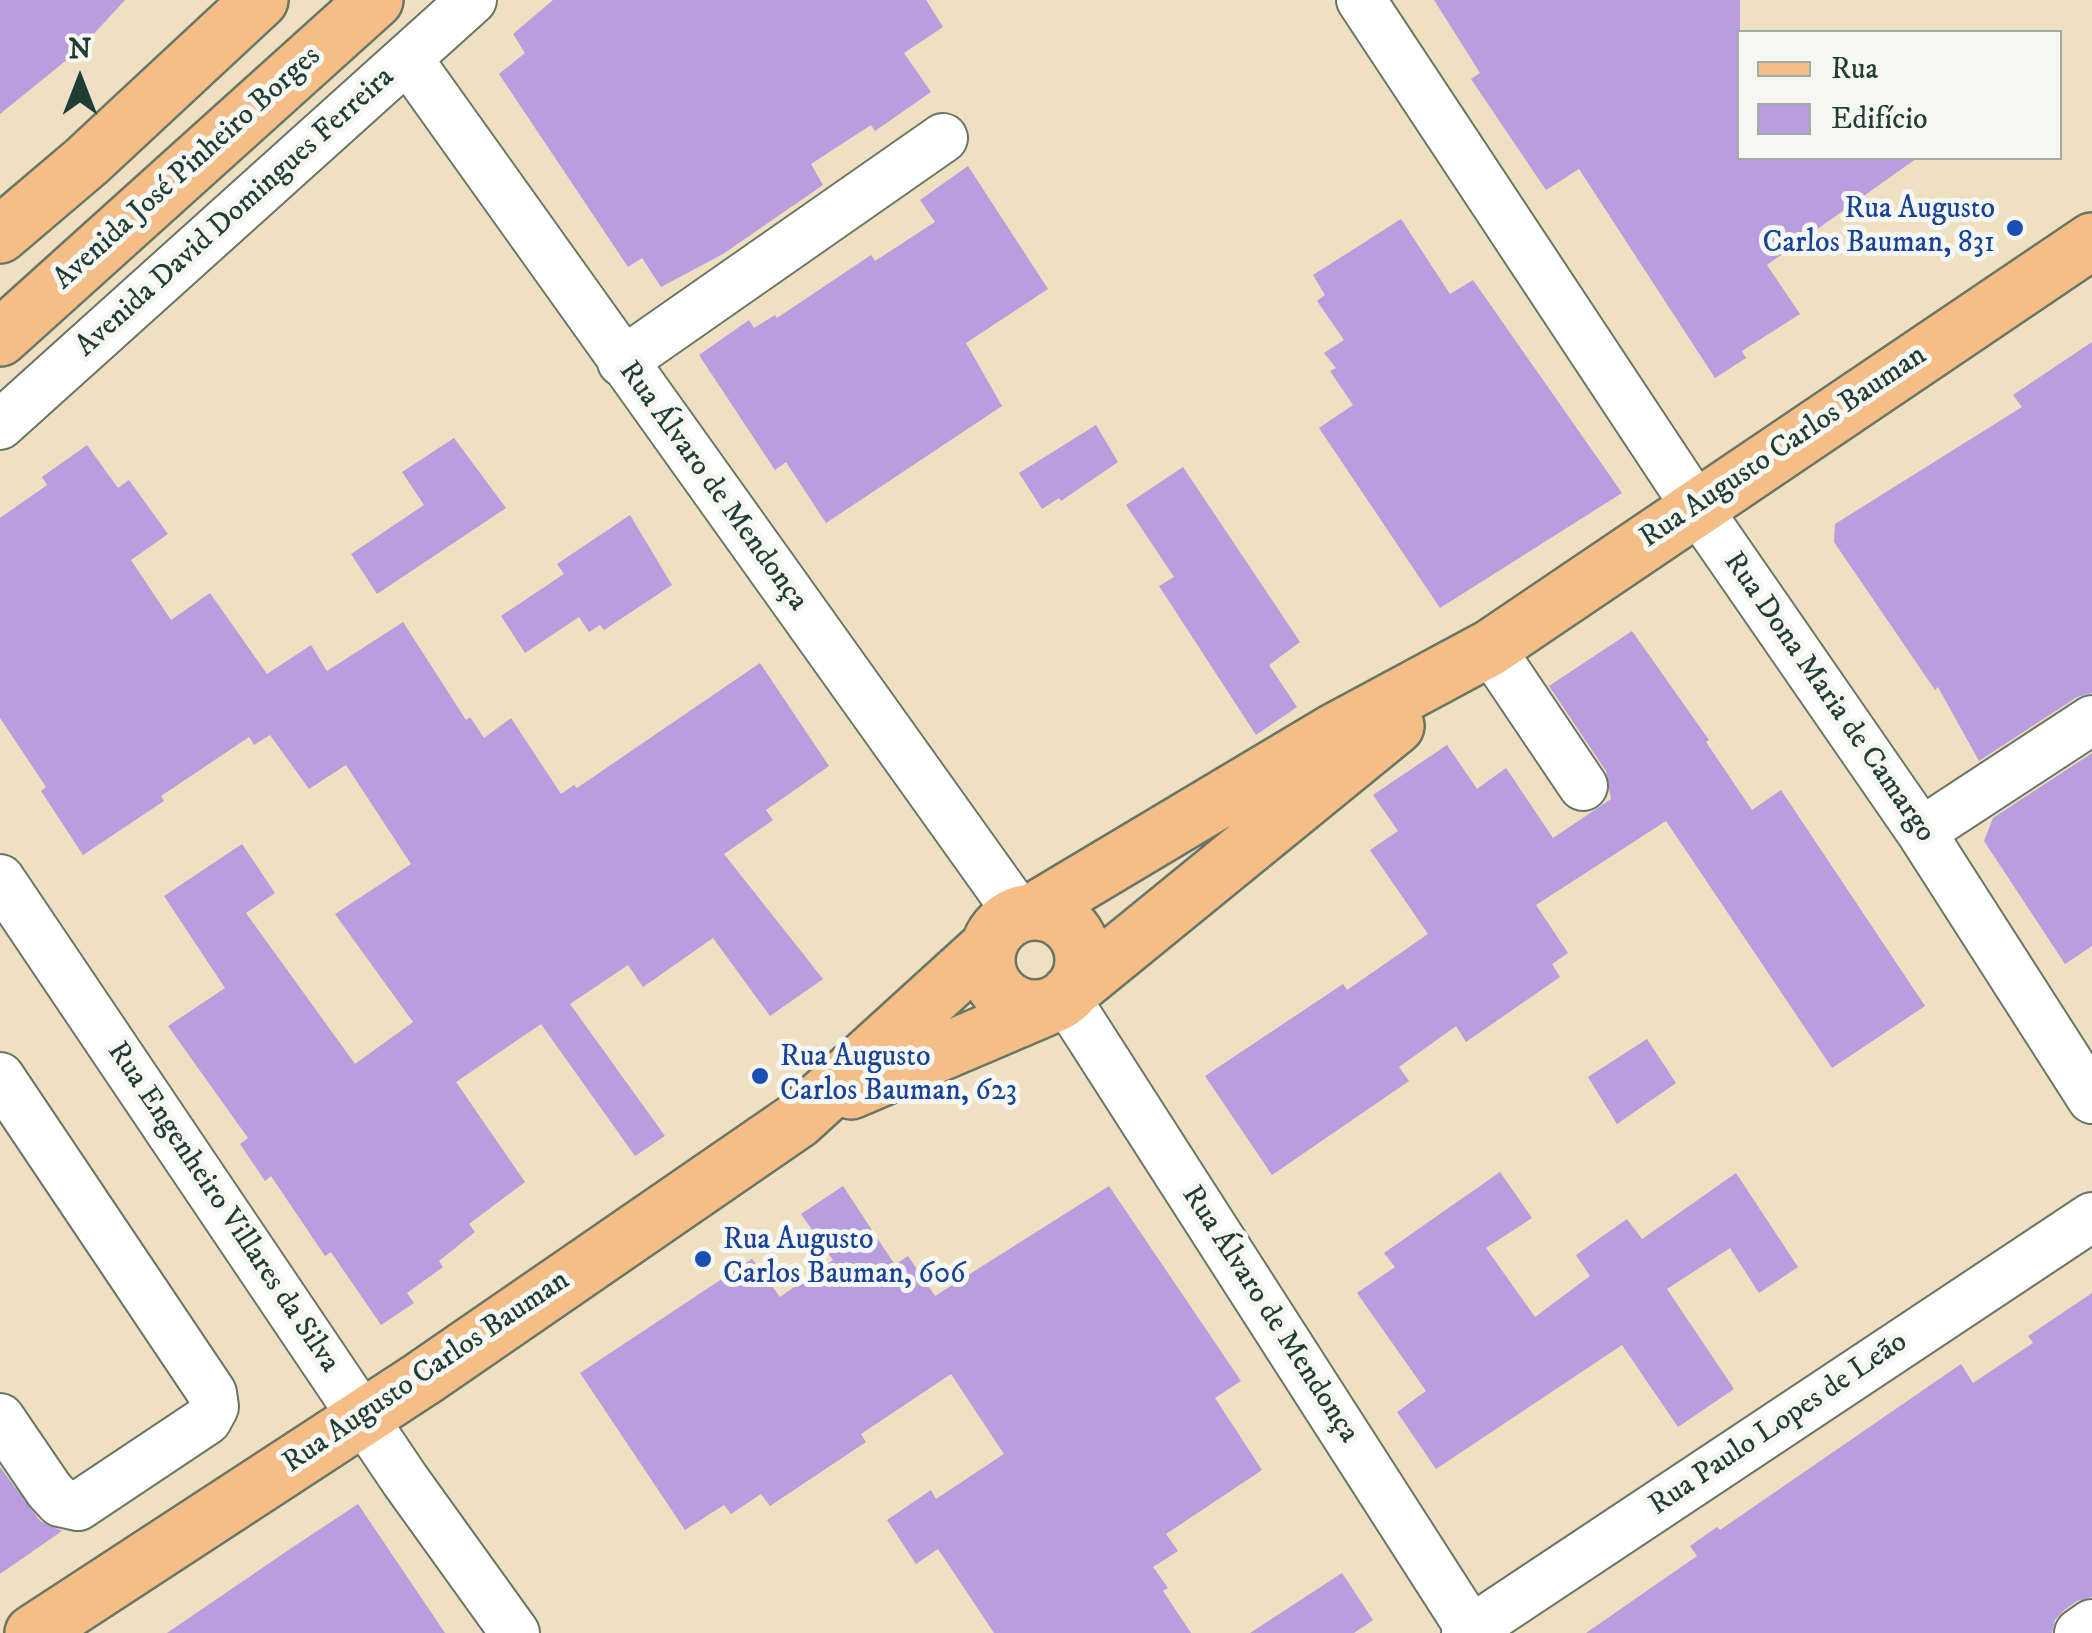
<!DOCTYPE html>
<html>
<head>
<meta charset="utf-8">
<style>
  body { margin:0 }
  #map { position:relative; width:2092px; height:1633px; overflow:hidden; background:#eee0c0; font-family:"IM FELL DW Pica",serif }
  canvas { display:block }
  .legend { position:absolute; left:1737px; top:30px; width:325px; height:130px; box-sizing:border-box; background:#f6f6f2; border:2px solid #a0aca6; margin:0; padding:12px 18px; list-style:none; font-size:30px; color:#1f3d34 }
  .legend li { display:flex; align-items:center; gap:20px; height:50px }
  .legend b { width:50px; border:2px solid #a0aca6 }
  .north { position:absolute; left:30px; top:30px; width:100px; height:100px; -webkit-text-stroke:8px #f6f6f2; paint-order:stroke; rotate:0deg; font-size:28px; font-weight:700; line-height:40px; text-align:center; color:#1f3d34 }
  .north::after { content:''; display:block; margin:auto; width:35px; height:45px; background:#1f3d34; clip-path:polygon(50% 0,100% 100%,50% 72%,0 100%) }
</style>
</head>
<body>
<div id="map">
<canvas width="2092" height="1633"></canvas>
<ul class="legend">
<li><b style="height:12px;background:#f6be87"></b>Rua</li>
<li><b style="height:28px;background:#b89ddf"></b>Edifício</li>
</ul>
<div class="north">N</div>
</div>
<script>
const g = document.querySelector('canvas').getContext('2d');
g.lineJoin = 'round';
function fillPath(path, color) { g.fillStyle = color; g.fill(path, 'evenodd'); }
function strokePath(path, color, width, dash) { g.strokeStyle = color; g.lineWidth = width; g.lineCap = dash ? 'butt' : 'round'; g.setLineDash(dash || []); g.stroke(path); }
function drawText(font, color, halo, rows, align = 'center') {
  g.font = font + ' "IM FELL DW Pica",serif'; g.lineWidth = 10; g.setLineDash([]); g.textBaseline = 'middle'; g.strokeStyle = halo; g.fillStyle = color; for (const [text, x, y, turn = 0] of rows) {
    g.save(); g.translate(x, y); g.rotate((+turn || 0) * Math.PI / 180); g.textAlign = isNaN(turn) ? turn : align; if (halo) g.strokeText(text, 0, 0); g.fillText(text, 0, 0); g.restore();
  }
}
const building = new Path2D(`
  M0,0H125L79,50L0,114Z
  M553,0H926L943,27L904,53L931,92L875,131L871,125L811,164L823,185L723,254L661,287L642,258L628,267L499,74L525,53L513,34Z
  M1434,0H1740V158H1917L1767,265L1800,314L1742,351L1746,358L1715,378L1579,169L1546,190L1471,79L1480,73Z
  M968,166L1048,289L966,343L1002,406L826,523L786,462L775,470L699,355L749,320L754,328L775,315L777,318L871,255L875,261L935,222L920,200Z
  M1401,219L1450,294L1473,280L1622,493L1440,608L1319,428L1353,405L1330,371L1336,368L1324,353L1344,340L1317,301L1325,295L1313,275Z
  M2092,342V693L2077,697L1979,761L1938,687L1935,690L1834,542L1835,524L2022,407L2013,395Z
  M1096,425L1118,462L1061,501L1059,498L1042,509L1019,473Z
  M454,438L506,508L377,594L351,554L424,505L402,472Z
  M87,445L118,488L129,480L168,534L131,560L171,620L210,593L267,674L311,645L327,671L403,622L466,720L470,717L484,738L511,718L561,794L574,785L577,788L760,663L829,766L766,810L773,820L724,854L823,979L770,1016L713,938L643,987L628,965L570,1004L665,1136L635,1156L541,1024L456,1082L525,1182L469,1224L475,1232L439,1261L443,1267L407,1293L414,1303L381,1325L331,1252L325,1256L271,1176L265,1181L240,1144L248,1138L168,1026L225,988L164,896L242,844L275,893L246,913L355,1064L413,1022L335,914L411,864L346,765L309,789L270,735L254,745L249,737L161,796L164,801L83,855L41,791L46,787L0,718V518L47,485L42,477Z
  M1183,467L1300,642L1269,665L1297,707L1256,735L1159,586L1174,577L1126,505Z
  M630,515L672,585L604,630L600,625L589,632L579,617L525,653L501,616L564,574L557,564Z
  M1632,631L1709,740L1706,742L1752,810L1781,790L1925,1006L1832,1068L1666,821L1536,905L1568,953L1552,964L1560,977L1466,1042L1456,1026L1399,1067L1409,1081L1272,1175L1205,1076L1343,984L1347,990L1428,934L1370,850L1398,831L1373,795L1447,745L1477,789L1506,768L1553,838L1611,799L1606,771L1549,686Z
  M2092,753V946L2065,964L1984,841L1993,818Z
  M1647,1039L1676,1083L1617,1124L1588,1077Z
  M1500,1172L1532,1218L1486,1248L1535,1317L1590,1276L1576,1255L1627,1219L1642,1239L1736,1173L1798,1267L1759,1293L1730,1248L1667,1289L1734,1389L1678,1427L1622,1345L1436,1469L1397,1412L1426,1391L1357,1293L1395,1267L1384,1253Z
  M843,1186L895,1265L908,1256L935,1296L1109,1186L1241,1381L1215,1398L1262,1470L1166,1534L1178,1551L1153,1567L1168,1588L1163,1591L1191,1633H994L938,1549L916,1564L887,1520L931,1490L936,1499L1004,1454L951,1374L861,1434L866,1442L770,1506L761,1494L731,1514L724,1505L685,1530L580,1373L752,1259L780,1297L833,1260L801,1214Z
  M2092,1293V1597L2077,1601L2063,1611L2055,1620L2052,1633H1586L1697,1556L1690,1546L1717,1527L1720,1530L1961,1364L1973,1383L2033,1343L2028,1336Z
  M0,1467L40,1521L62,1531L0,1574Z
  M358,1504L445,1633H167L290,1549Z
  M1342,1573L1373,1620L1354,1633H1250Z`);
const minor = new Path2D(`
  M1361,0L1697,508L1921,832L2092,1099
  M408,59L1019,914
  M622,362L943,138
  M0,425L472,0
  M1490,648L1583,786
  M1921,832L2092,720
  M0,879L405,1480L515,1633
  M1065,997L1473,1633
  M0,1077L212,1393L214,1407L207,1420L78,1506L60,1502L49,1490L0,1418
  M1466,1633L2092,1217
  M2079,1633L2092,1624`);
const major = new Path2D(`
  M0,235L87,161L260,0
  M0,338L375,0
  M1034,911L1332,733L1490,648L2092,241
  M987 960a48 48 0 1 1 96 0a48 48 0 1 1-96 0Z
  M1070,992L1396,726
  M851,1091L1050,1006
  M33,1633L422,1379L798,1120L987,948`);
const markers = [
  [2015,228,10,"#1a4fb4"],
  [760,1076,10,"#1a4fb4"],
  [703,1259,10,"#1a4fb4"]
];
const streetNames = [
  ["Avenida José Pinheiro Borges",188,169,-42],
  ["Avenida David Domingues Ferreira",236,213,-42],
  ["Rua Augusto Carlos Bauman",1784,448,-34],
  ["Rua Álvaro de Mendonça",712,487,54],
  ["Rua Dona Maria de Camargo",1828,698,55],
  ["Rua Engenheiro Villares da Silva",222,1208,56],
  ["Rua Álvaro de Mendonça",1269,1315,57],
  ["Rua Augusto Carlos Bauman",427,1373,-34],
  ["Rua Paulo Lopes de Leão",1779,1425,-34]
];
const transitNames = [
  ["Rua Augusto",1995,211,"right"],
  ["Carlos Bauman, 831",1995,245,"right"],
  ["Rua Augusto",780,1059],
  ["Carlos Bauman, 623",780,1093],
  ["Rua Augusto",723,1242],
  ["Carlos Bauman, 606",723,1276]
];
fillPath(building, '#b89ddf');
strokePath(minor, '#677665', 52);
strokePath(major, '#677665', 60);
strokePath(minor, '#fff', 48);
strokePath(major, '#f6be87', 55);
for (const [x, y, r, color] of markers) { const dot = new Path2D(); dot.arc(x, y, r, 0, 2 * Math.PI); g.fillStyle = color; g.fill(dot); strokePath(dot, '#f6f6f2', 4); }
drawText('30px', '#1f3d34', '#f6f6f2', streetNames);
drawText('30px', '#164399', '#f6f6f2', transitNames, 'left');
</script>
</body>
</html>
